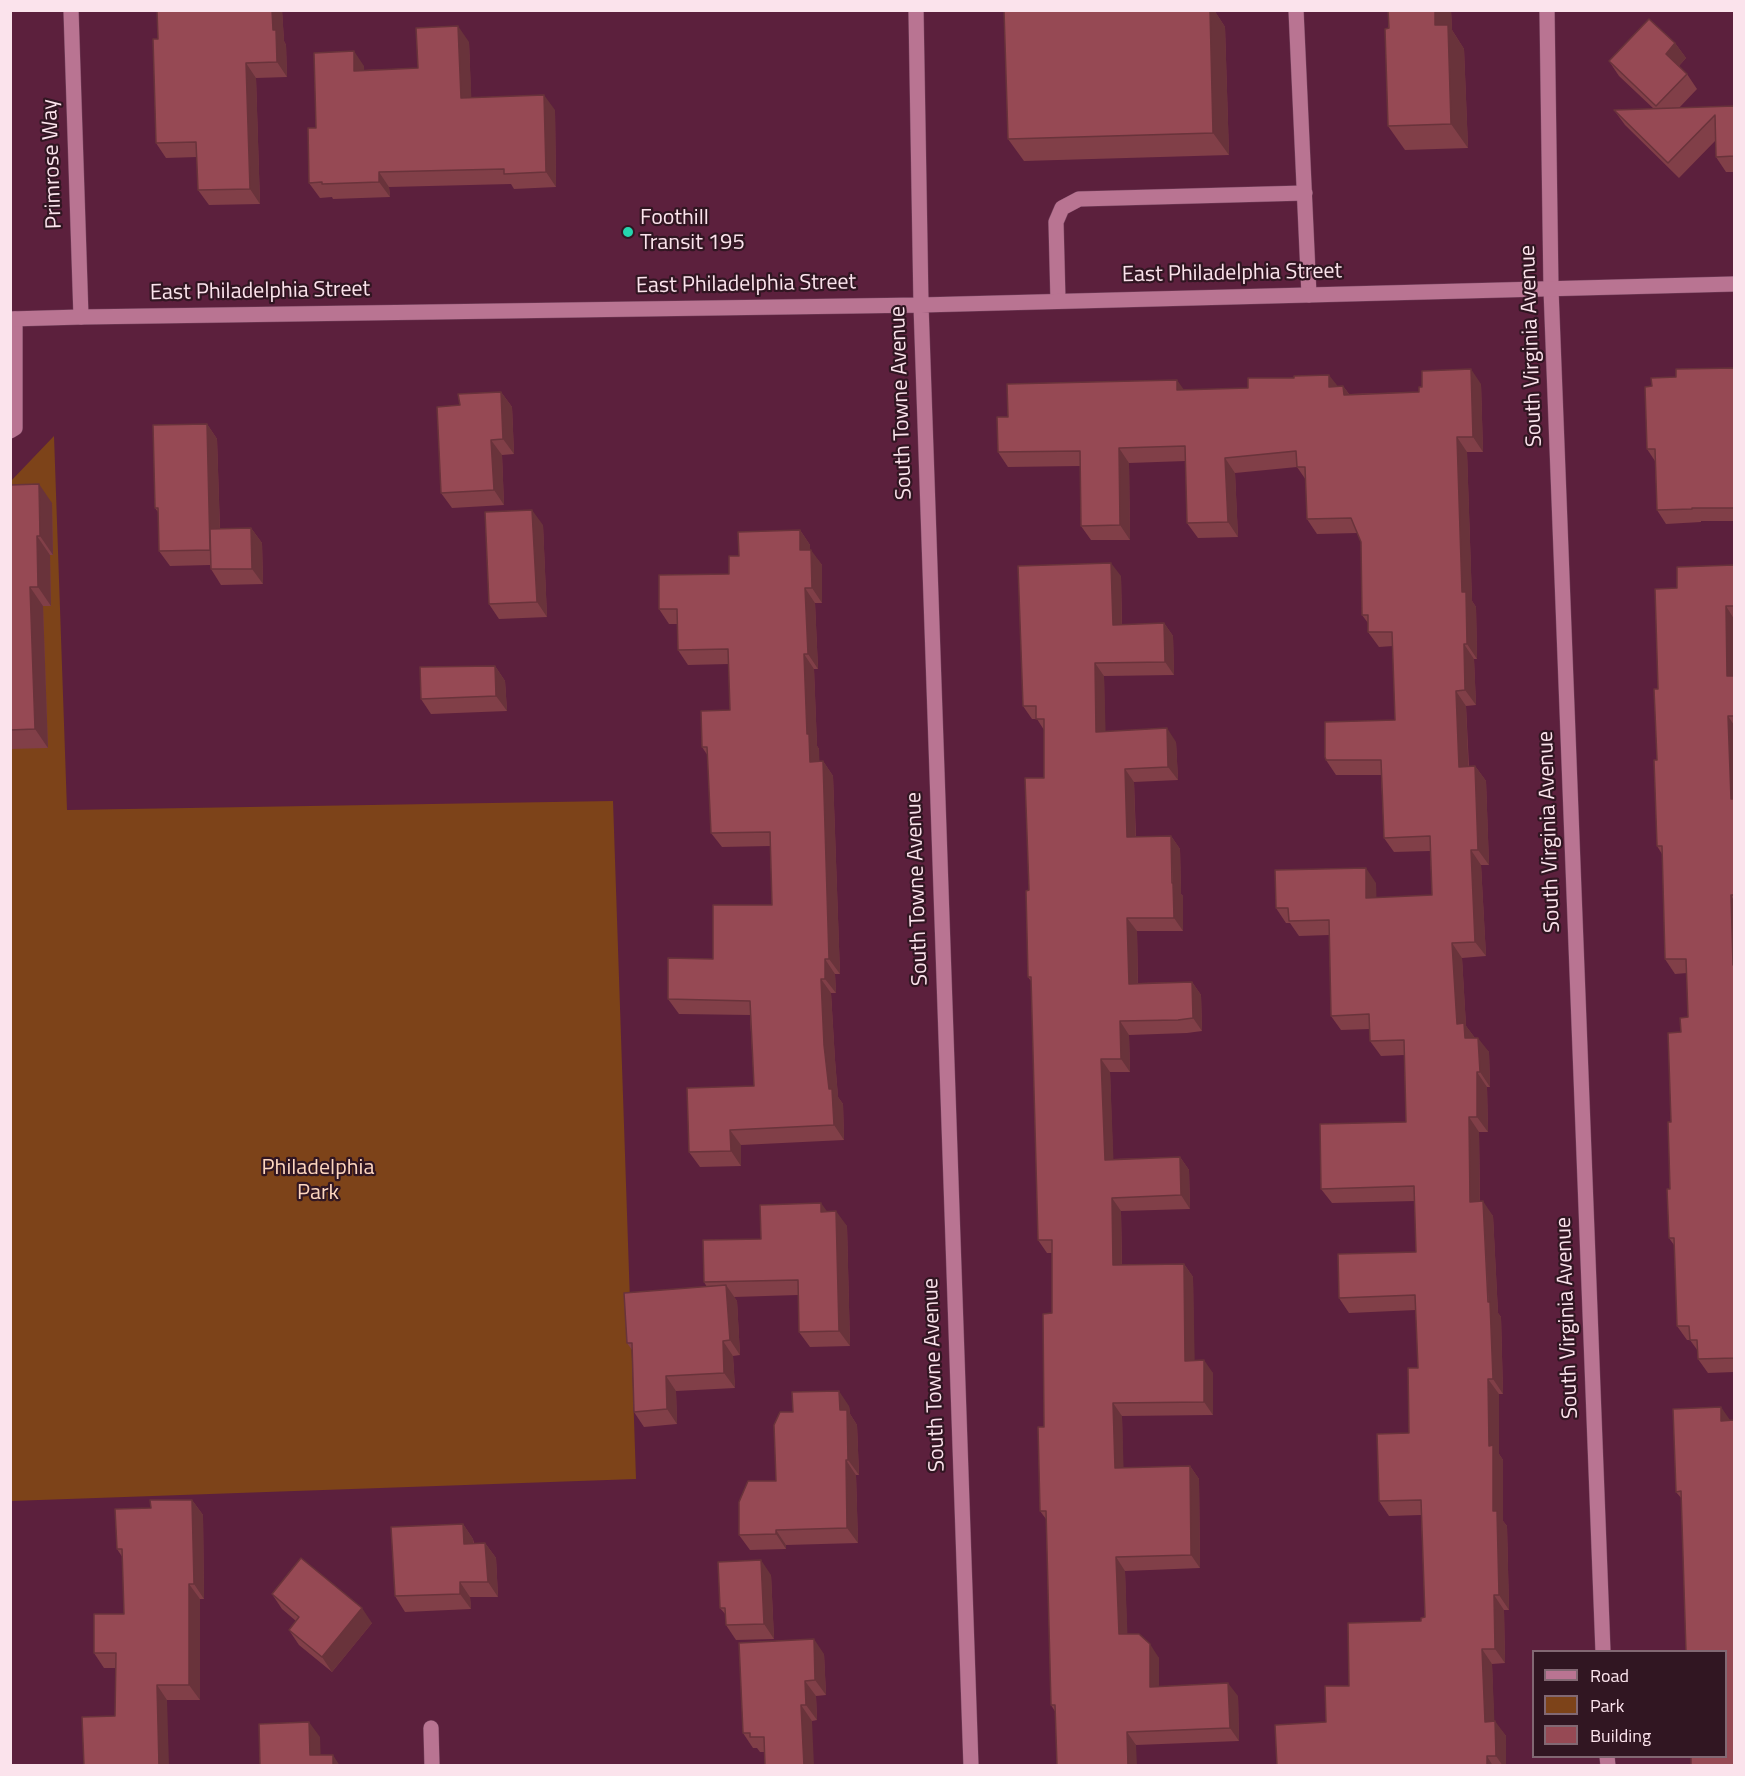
<!DOCTYPE html>
<html>
<head>
<meta charset="utf-8">
<style>
  body { margin:0 }
  #map { position:relative; width:1745px; height:1776px; overflow:hidden; background:#5c203d; font-family:"Titillium Web",sans-serif }
  canvas { display:block }
  .frame { position:absolute; inset:0; border:12px solid #fbe3ec; pointer-events:none }
  .legend { position:absolute; left:1532px; top:1650px; width:195px; height:108px; box-sizing:border-box; background:#311622; border:2px solid #826873; margin:0; padding:8px 10px; list-style:none; font-size:18px; color:#fbe3ec }
  .legend li { display:flex; align-items:center; gap:12px; height:30px }
  .legend b { width:30px; border:2px solid #826873 }
</style>
</head>
<body>
<div id="map">
<canvas width="1745" height="1776"></canvas>
<div class="frame"></div>
<ul class="legend">
<li><b style="height:8px;background:#b97492"></b>Road</li>
<li><b style="height:16px;background:#7d4319"></b>Park</li>
<li><b style="height:16px;background:#964954"></b>Building</li>
</ul>
</div>
<script>
const g = document.querySelector('canvas').getContext('2d');
g.lineJoin = 'round';
function fillPath(path, color) { g.fillStyle = color; g.fill(path, 'evenodd'); }
function strokePath(path, color, width, dash) { g.strokeStyle = color; g.lineWidth = width; g.lineCap = dash ? 'butt' : 'round'; g.setLineDash(dash || []); g.stroke(path); }
function drawText(font, color, halo, rows, align = 'center') {
  g.font = font + ' "Titillium Web",sans-serif'; g.lineWidth = 4.5; g.setLineDash([]); g.textBaseline = 'middle'; g.strokeStyle = halo; g.fillStyle = color; for (const [text, x, y, turn = 0] of rows) {
    g.save(); g.translate(x, y); g.rotate((+turn || 0) * Math.PI / 180); g.textAlign = isNaN(turn) ? turn : align; if (halo) g.strokeText(text, 0, 0); g.fillText(text, 0, 0); g.restore();
  }
}
const green = new Path2D(`
  M54,436L67,810L613,801L636,1479L11,1501L10,482Z`);
const service = new Path2D(`
  M1296,10L1309,295
  M1058,301L1056,222L1062,208L1079,199L1305,193
  M10,431L15,428V319`);
const minor = new Path2D(`
  M71,10L81,317
  M1547,10L1551,289L1603,1652
  M431,1728L432,1766
  M1607,1756L1608,1766`);
const tertiary = new Path2D(`
  M916,10L921,305L971,1766
  M10,319L81,317L921,305L1734,284`);
const wall = new Path2D(`
  M157,10H282L284,41L286,45L287,77L256,78L260,204L209,205L198,190L197,157L166,158L156,143L158,39Z
  M1004,10H1214L1225,27L1229,155L1024,161L1008,139Z
  M1388,10H1451L1452,30L1464,49L1468,148L1405,150L1388,126Z
  M469,42L471,97L555,110L556,187L514,189L511,184L389,187L390,197L333,199L332,197L320,198L309,183L316,128L364,66V70L418,68Z
  M1675,43L1686,58L1679,66L1687,74L1697,89L1679,108L1734,106V172H1726L1716,157V140L1679,178L1625,125L1614,110L1654,109L1619,76L1609,61Z
  M1734,368V521H1701V522L1666,524L1657,510L1655,461L1647,449L1652,386L1676,377Z
  M1481,384L1483,452H1467L1472,601L1476,607L1477,659H1474L1476,705L1466,706L1469,767L1475,766L1486,781L1489,865H1481L1486,956L1462,958L1466,1026L1475,1038L1489,1052L1490,1087H1487L1488,1132H1479L1480,1201L1493,1216L1498,1313L1501,1317L1503,1394H1499V1454L1503,1460V1521L1507,1526L1509,1610H1504L1505,1663L1492,1664L1494,1721L1506,1736V1766H1277L1326,1722L1349,1686L1425,1617L1421,1515L1389,1516L1379,1501L1409,1433L1418,1368L1416,1310L1349,1313L1339,1298L1416,1252L1415,1201L1332,1203L1321,1189L1406,1122L1404,1055L1381,1056L1370,1041V1029L1341,1030L1331,1016L1329,935L1299,936L1290,923H1286L1276,908L1376,883V898L1432,895L1430,851L1394,852L1384,838L1381,775H1336L1326,760L1395,720L1393,646L1379,647L1368,632V623L1362,615L1361,542L1357,533L1317,534L1307,519L1306,480L1297,467L1235,473L1238,537L1198,538L1187,523L1186,461L1129,463L1130,540H1091L1081,526L1080,466L1008,467L998,452L1008,417L1184,390L1343,386L1349,394L1419,392Z
  M501,392L512,407L514,454L502,455L504,505L452,508L441,493L460,405Z
  M207,424L217,439L220,529L251,528L262,543L263,584L221,585L211,569L210,565L170,566L159,551L158,512L155,508Z
  M10,485L52,503L53,555H50L51,606H43L48,748L10,749Z
  M543,525L547,617L499,619L489,604Z
  M800,530L810,545V550L822,565V603H815L818,669H814L817,746L819,749V761H823L833,776L840,974H835L836,993H831L835,1060L838,1097L843,1104L844,1140L741,1145V1166L700,1167L689,1152L754,1086L750,1015L679,1014L668,999L772,905L770,846L722,847L711,833L708,756L702,747L730,710L729,664L688,665L678,650L677,624H669L659,609L729,574Z
  M1734,565V1372L1708,1373L1698,1359V1351L1690,1340H1687L1677,1326L1674,1245L1669,1238L1671,1122L1681,1032L1688,1017L1687,973L1675,974L1665,959L1662,854L1657,846V760L1658,689L1677,588Z
  M1121,576L1122,625L1164,623L1173,636L1174,675L1104,676L1105,731L1176,742L1178,780L1134,782L1136,837L1171,836L1180,849L1181,894L1183,896V931H1137L1138,983L1192,982L1201,995L1202,1031L1187,1033L1129,1035L1130,1072H1110L1113,1159L1180,1157L1189,1170L1190,1209L1121,1211L1122,1265L1184,1264L1193,1277L1194,1360L1213,1373V1415L1122,1416L1123,1468L1190,1466L1199,1479L1200,1568L1125,1571L1127,1634L1159,1658V1686L1238,1696L1239,1741L1136,1745L1056,1713L1051,1705L1046,1519L1040,1511L1044,1427L1052,1313V1253H1047L1038,1240L1031,981L1028,977L1029,890L1044,778V730L1037,719H1032L1023,706Z
  M495,666L505,681L507,711L431,714L421,699Z
  M828,1211L847,1226L850,1346L810,1347L799,1332L798,1295L734,1297L737,1301L740,1355L733,1356L735,1388L676,1391L677,1424L644,1427L634,1412L632,1350L627,1343L707,1287L704,1282L761,1239Z
  M849,1406L850,1414L857,1425L859,1475H856L858,1543L786,1545V1549L750,1550L739,1535L776,1481L793,1412Z
  M1673,1409L1725,1756L1682,1499L1676,1492Z
  M192,1500L203,1515L204,1599H200V1700H167L115,1716L116,1668H104L94,1653L124,1614L123,1558L117,1549Z
  M463,1524L473,1539L474,1543H485L496,1558L498,1597H470L471,1609L405,1612L395,1596Z
  M771,1575L774,1639L736,1640L726,1625V1615L720,1608Z
  M272,1594L372,1623L332,1672L299,1645L289,1630L296,1621L282,1609Z
  M824,1654L826,1695L816,1696L817,1720L812,1721L765,1752H760L757,1748H753L743,1733Z`);
const shadedWall = new Path2D(`
  M272,10H282L284,41L286,45L287,77L277,62L273,30Z
  M1210,10H1214L1225,27L1229,155L1213,133Z
  M1435,10H1451L1452,30L1464,49L1468,148L1451,124L1435,25Z
  M458,26L469,42L472,113L461,98Z
  M1675,43L1686,58L1676,69L1666,54Z
  M354,51L364,66L365,86L354,71Z
  M246,63L256,78L260,204L250,189Z
  M544,95L555,110L556,187L546,172Z
  M379,172L389,187L390,197L379,182Z
  M1471,369L1481,384L1483,452L1473,437Z
  M1329,375L1340,389L1329,387Z
  M1177,380L1187,394L1177,390Z
  M1343,386L1354,401L1344,395Z
  M501,392L512,407L514,454L503,439Z
  M207,424L217,439L221,565L210,550Z
  M1457,437L1467,452L1472,601L1476,607L1477,659L1467,644L1462,592Z
  M491,440L502,455L504,505L494,490Z
  M1119,448L1129,463L1130,540L1120,525Z
  M1225,458L1235,473L1238,537L1228,522Z
  M39,484L52,503L53,555L40,536Z
  M532,510L543,525L547,617L537,602Z
  M251,528L262,543L263,584L252,569Z
  M800,530L810,545V565L800,550Z
  M37,536L50,555L51,606L38,587Z
  M811,550L822,565V603L812,588Z
  M1111,563L1121,576L1122,638L1113,625Z
  M30,587L43,606L48,748L35,729Z
  M805,588L815,603L818,669L808,654Z
  M1726,606L1734,619V687L1727,676Z
  M1164,623L1173,636L1174,675L1165,662Z
  M1464,644L1474,659L1476,705L1465,690Z
  M804,654L814,669L817,746L819,749L820,777L810,762L807,734Z
  M1095,663L1104,676L1106,745L1096,732Z
  M495,666L505,681L507,711L496,696Z
  M1456,691L1466,706L1469,782L1459,767Z
  M1728,716L1734,725V804L1731,799Z
  M1167,728L1176,742L1178,780L1168,767Z
  M823,761L833,776L840,974L829,959Z
  M1475,766L1486,781L1489,865L1478,850Z
  M1125,769L1134,782L1136,850L1127,837Z
  M1171,836L1180,849L1181,894L1183,896V931L1174,918Z
  M1471,850L1481,865L1486,956L1475,942Z
  M1366,868L1376,883L1377,913L1366,898Z
  M1731,895L1734,901V967L1733,965Z
  M1127,918L1137,931L1138,997L1129,984Z
  M1452,943L1462,958L1466,1026L1475,1038H1465L1457,1024Z
  M825,959L835,974L836,993L825,979Z
  M821,979L831,993L835,1060L838,1097L843,1104L844,1140L834,1125L829,1089L824,1045Z
  M1192,982L1201,995L1202,1031L1193,1018Z
  M1120,1021L1129,1035L1130,1072L1121,1059Z
  M1478,1038L1489,1052L1490,1087L1480,1072Z
  M1101,1059L1110,1072L1114,1173L1105,1160Z
  M1477,1072L1487,1087L1488,1132L1477,1117Z
  M1469,1117L1479,1132L1480,1217L1470,1202Z
  M730,1130L741,1145V1166L731,1151Z
  M1180,1157L1189,1170L1190,1209L1181,1195Z
  M1112,1198L1121,1211L1122,1278L1113,1265Z
  M1483,1201L1493,1216L1498,1313L1501,1317L1503,1394L1493,1379Z
  M821,1203L832,1218L821,1212Z
  M836,1211L847,1226L850,1346L839,1331Z
  M1184,1264L1193,1277L1195,1374L1185,1361Z
  M726,1285L737,1301L740,1355L730,1340Z
  M723,1341L733,1356L735,1388L724,1373Z
  M1204,1360L1213,1373V1415L1204,1402Z
  M666,1376L676,1391L677,1424L667,1409Z
  M1488,1379L1499,1394V1454L1503,1460V1521L1507,1526L1509,1610L1499,1595L1489,1446Z
  M839,1391L849,1406L850,1414L857,1425L859,1475L848,1460L840,1410Z
  M1113,1403L1122,1416L1124,1482L1115,1468Z
  M1721,1407L1730,1420L1721,1421Z
  M846,1460L856,1475L858,1543L847,1528Z
  M1190,1466L1199,1479L1200,1568L1191,1555Z
  M192,1500L203,1515L204,1599L194,1584Z
  M463,1524L473,1539L474,1559L464,1544Z
  M776,1530L786,1545V1549L776,1534Z
  M485,1543L496,1558L498,1597L488,1582Z
  M1116,1557L1125,1571L1128,1648L1119,1634Z
  M761,1560L771,1575L774,1639L764,1624Z
  M460,1582L470,1597L471,1609L460,1594Z
  M189,1584L200,1599V1700L189,1685Z
  M1494,1595L1504,1610L1505,1663L1495,1649Z
  M362,1608L372,1623L332,1672L322,1657Z
  M814,1639L824,1654L826,1695L815,1680Z
  M1150,1644L1159,1658V1700L1150,1687Z
  M1482,1649L1492,1664L1495,1736L1485,1722Z
  M805,1681L816,1696L817,1720L806,1705Z
  M1228,1683L1238,1696L1239,1741L1230,1728Z
  M157,1685L167,1700L169,1766H159Z
  M801,1705L812,1721L814,1766H804Z
  M1495,1721L1506,1736V1766H1503L1496,1756Z
  M309,1722L320,1737L321,1766L310,1755Z
  M1127,1732L1136,1745L1137,1766H1128Z
  M333,1755L340,1766H333Z
  M1487,1756L1493,1766H1487Z`);
const building = new Path2D(`
  M157,10H272L273,30H276L277,62L246,63L250,189L198,190L196,142L156,143L153,39H158Z
  M1004,10H1210L1213,133L1008,139Z
  M1388,10H1435V25H1448L1451,124L1388,126L1385,29L1389,28Z
  M1649,19L1675,43L1666,54L1687,74L1656,106L1609,61Z
  M458,26L461,98L544,95L546,172L504,174V169L379,172V182L322,184V182L309,183L308,128H316L314,53L354,51V71L418,68L416,28Z
  M1734,106V156L1716,157L1715,115L1668,163L1614,110Z
  M1734,368V508H1692V509L1657,510L1655,449H1647L1645,387L1652,386L1651,378L1676,377V369Z
  M1471,369L1473,437H1457L1462,592H1466L1467,644H1464L1465,690L1456,691L1459,767L1475,766L1478,850H1471L1475,942L1452,943L1457,1024L1464,1023L1465,1038H1478L1480,1072H1477V1117H1469L1470,1202L1483,1201L1488,1302H1490L1493,1379H1488L1489,1446L1493,1445V1511H1497L1499,1595H1494L1495,1649H1482L1485,1722L1495,1721L1496,1756H1487V1766H1277L1275,1725L1326,1722L1325,1686H1349L1348,1623L1421,1621V1618L1425,1617L1421,1500L1379,1501L1377,1434L1409,1433L1408,1368H1418L1415,1295L1339,1298L1338,1254L1416,1252L1414,1186L1321,1189L1320,1124L1406,1122L1404,1040L1370,1041L1369,1014L1331,1016L1329,920L1289,921L1288,908H1276L1275,870L1366,868V898L1432,895L1430,836L1384,838L1381,760H1326L1325,757V722L1395,720L1392,632H1368V615H1362L1361,542L1351,518L1307,519L1305,467H1297L1296,451L1225,458L1228,522L1187,523L1185,446L1119,448L1120,525L1081,526L1080,451L998,452L997,417H1008L1007,384L1177,380V390L1248,388V378H1294V376L1329,375V387L1343,386L1344,395L1419,392V387H1422V371Z
  M501,392L503,439L491,440L494,490L441,493L437,407L460,405L458,394Z
  M207,424L210,550L159,551L158,508H155L153,425Z
  M39,484L40,536H37L38,587H30L35,729L10,730V485Z
  M532,510L537,602L489,604L485,512Z
  M251,528L252,569H211L210,529Z
  M800,530V550H811L812,588H805L808,654H804L807,734H809L810,762L823,761L829,959H825V979H821L824,1045L829,1089H832L834,1125L730,1130L731,1151L689,1152L687,1088L754,1086L750,1001L668,999V958L713,959V905H772L770,832L711,833L707,747H702L701,711L730,710L728,649L678,650L677,609H659V575L729,574V556H739L738,532Z
  M1111,563L1113,625L1164,623L1165,662L1095,663L1096,732L1167,728L1168,767L1125,769L1127,837L1171,836L1172,883H1173L1174,918H1127L1129,984L1192,982L1193,1018L1178,1020L1120,1021L1121,1059H1101L1105,1160L1180,1157L1181,1195L1112,1198L1113,1265L1184,1264L1185,1361L1204,1360V1402L1113,1403L1115,1468L1190,1466L1191,1555L1116,1557L1119,1634H1139L1150,1644V1687L1228,1683L1230,1728L1127,1732L1128,1766H1057L1055,1705H1051L1046,1511H1040L1038,1427H1044L1043,1314L1052,1313V1240H1038L1031,977H1028L1026,891L1029,890L1025,778H1044V719H1036V706H1023L1018,566Z
  M1734,565V606H1726L1727,676H1734V716H1728L1731,799H1734V895H1731L1733,965L1734,964V1358L1698,1359L1697,1340H1690L1689,1326H1677L1674,1238H1669L1667,1189H1670L1668,1122H1671L1668,1033L1681,1032L1680,1018L1688,1017L1686,959H1665L1662,846H1657L1654,760H1657L1654,689H1658L1655,589L1677,588V567Z
  M495,666L496,696L421,699L420,667Z
  M821,1203V1212L836,1211L839,1331L799,1332L798,1280L704,1282L703,1240L761,1239L760,1205Z
  M726,1285L730,1340L723,1341L724,1373L666,1376L667,1409L634,1412L632,1343H627L624,1293Z
  M839,1391L840,1410H847L848,1460H846L847,1528L776,1530V1534L739,1535V1502L748,1481H776L774,1425L780,1412H793L792,1392Z
  M1721,1407V1421L1734,1420V1766H1691V1756H1725V1652H1686L1681,1491L1676,1492L1673,1409Z
  M150,1500H192L194,1584H189V1685H157L159,1766H84L82,1717L115,1716L116,1653H94V1614H124L122,1549H117L115,1509L151,1508Z
  M463,1524L464,1544L485,1543L488,1582H460V1594L395,1596L391,1527Z
  M301,1558L362,1608L322,1657L289,1630L299,1617L272,1594Z
  M761,1560L764,1624L726,1625L725,1608H720L718,1562Z
  M814,1639L815,1680L805,1681L806,1705H801L804,1766H765L764,1737H750V1733H743L739,1643Z
  M309,1722L310,1755H333V1766H260L259,1724Z`);
const markers = [
  [628,232,6,"#25d5ae"]
];
const streetNames = [
  ["Primrose Way",53,164,-92],
  ["East Philadelphia Street",1232,274,-1],
  ["East Philadelphia Street",746,285,-1],
  ["East Philadelphia Street",260,292,-1],
  ["South Virginia Avenue",1532,346,-92],
  ["South Towne Avenue",902,403,-92],
  ["South Virginia Avenue",1550,832,-92],
  ["South Towne Avenue",918,889,-92],
  ["South Virginia Avenue",1568,1318,-92],
  ["South Towne Avenue",935,1375,-92]
];
const poiNames = [
  ["Foothill",640,219],
  ["Transit 195",640,244]
];
const parkNames = [
  ["Philadelphia",318,1169],
  ["Park",318,1194]
];
fillPath(green, '#7d4319');
strokePath(service, '#73425c', 16);
strokePath(minor, '#73425c', 16);
strokePath(tertiary, '#73425c', 16);
strokePath(service, '#b97492', 15);
strokePath(minor, '#b97492', 15);
strokePath(tertiary, '#b97492', 15);
fillPath(wall, '#813f48');
fillPath(shadedWall, '#69333b');
fillPath(building, '#964954');
strokePath(building, '#69333b', 1.5);
for (const [x, y, r, color] of markers) { const dot = new Path2D(); dot.arc(x, y, r, 0, 2 * Math.PI); g.fillStyle = color; g.fill(dot); strokePath(dot, '#311622', 2); }
drawText('22px', '#fbe3ec', '#311622', streetNames);
drawText('22px', '#fbe3ec', '#311622', poiNames, 'left');
drawText('22px', '#fdd6bf', '#311622', parkNames);
</script>
</body>
</html>
